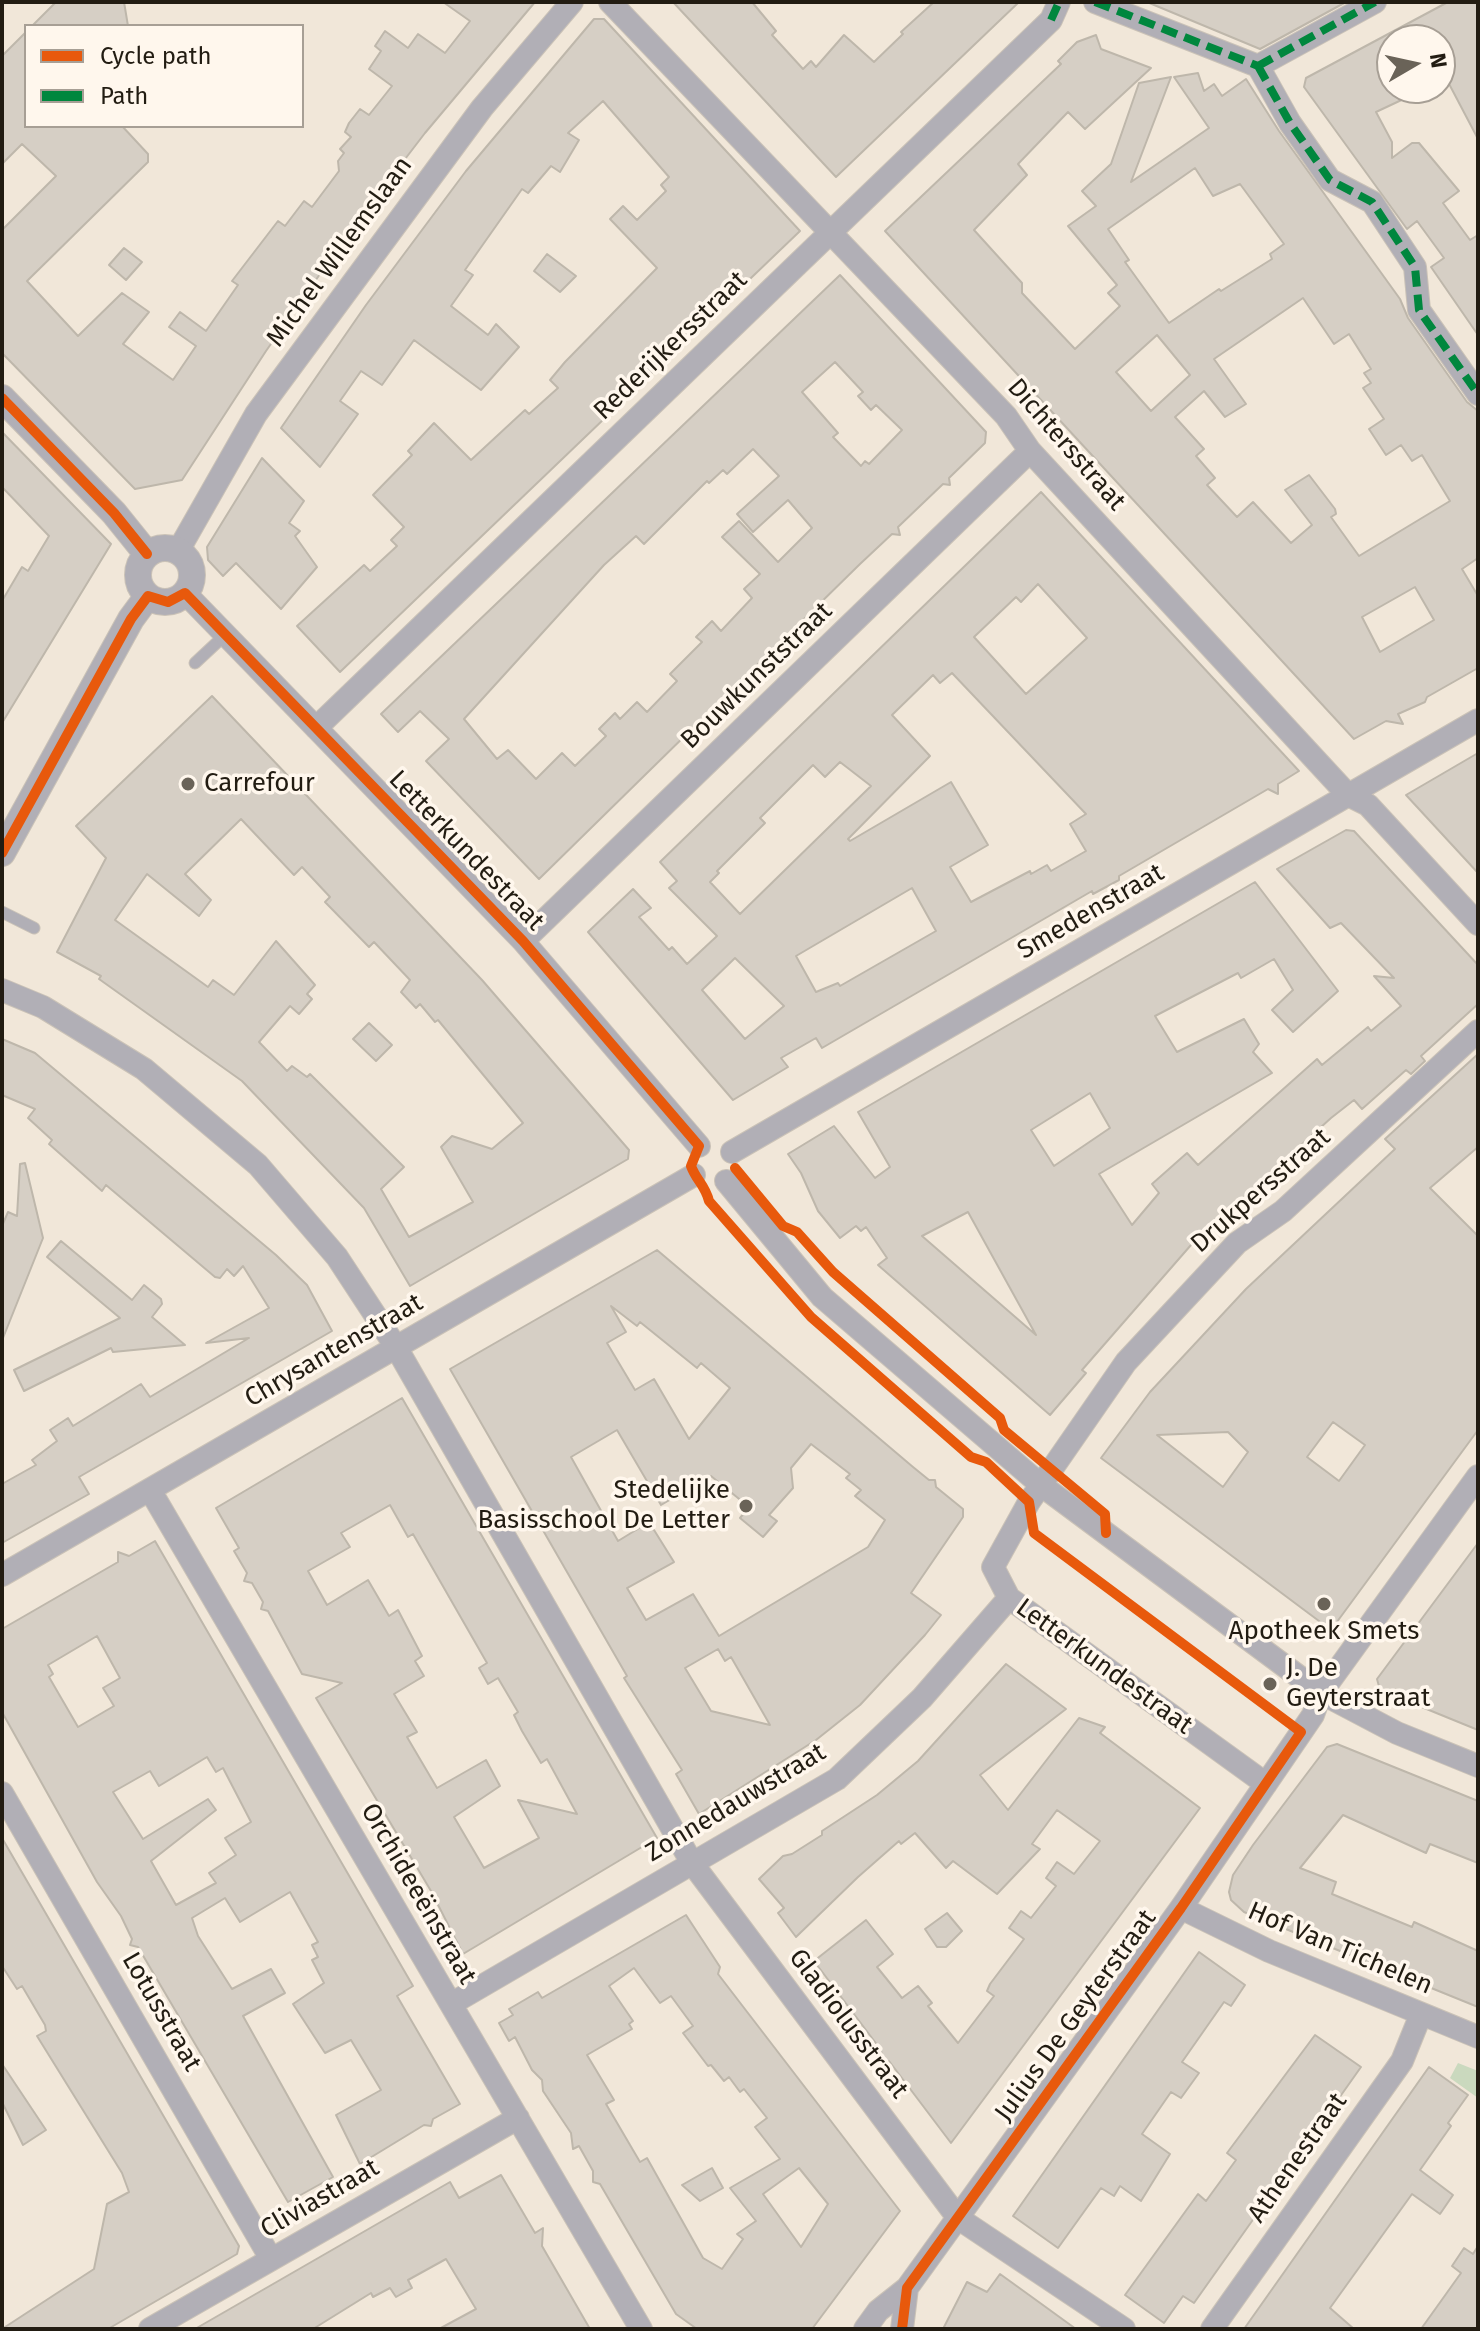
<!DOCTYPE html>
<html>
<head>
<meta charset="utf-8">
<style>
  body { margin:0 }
  #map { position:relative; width:1480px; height:2331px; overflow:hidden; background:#f1e7d9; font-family:"Fira Sans",sans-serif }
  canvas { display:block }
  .frame { position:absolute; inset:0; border:4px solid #221c12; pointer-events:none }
  .legend { position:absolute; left:24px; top:24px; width:280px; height:104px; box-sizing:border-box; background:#fff7ed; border:2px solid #a79f95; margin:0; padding:10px 14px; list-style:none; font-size:24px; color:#221c12 }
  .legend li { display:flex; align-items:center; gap:16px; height:40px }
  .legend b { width:40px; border:2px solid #a79f95 }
  .north { position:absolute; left:1376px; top:24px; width:80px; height:80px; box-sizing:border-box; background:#fff7ed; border:2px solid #a79f95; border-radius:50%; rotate:81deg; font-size:22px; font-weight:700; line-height:32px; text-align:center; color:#221c12 }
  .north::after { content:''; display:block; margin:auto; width:28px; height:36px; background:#6a6358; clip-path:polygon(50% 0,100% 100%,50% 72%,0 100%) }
</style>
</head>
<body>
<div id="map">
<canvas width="1480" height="2331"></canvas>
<div class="frame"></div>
<ul class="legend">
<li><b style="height:10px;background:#e8590c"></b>Cycle path</li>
<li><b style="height:10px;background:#00873e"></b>Path</li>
</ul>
<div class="north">N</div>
</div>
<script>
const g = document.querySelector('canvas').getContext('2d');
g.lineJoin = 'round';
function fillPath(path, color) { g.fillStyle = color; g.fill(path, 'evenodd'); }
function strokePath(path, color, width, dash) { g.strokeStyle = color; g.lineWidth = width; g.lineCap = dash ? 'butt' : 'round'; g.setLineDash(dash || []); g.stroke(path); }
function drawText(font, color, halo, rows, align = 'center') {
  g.font = font + ' "Fira Sans",sans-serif'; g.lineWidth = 7; g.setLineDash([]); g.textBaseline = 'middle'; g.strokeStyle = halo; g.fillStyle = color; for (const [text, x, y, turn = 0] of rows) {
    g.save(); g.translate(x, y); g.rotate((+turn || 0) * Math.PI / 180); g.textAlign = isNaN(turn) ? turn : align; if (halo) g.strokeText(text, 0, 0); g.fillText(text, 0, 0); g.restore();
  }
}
const green = new Path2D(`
  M1458,2063L1478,2071V2098L1450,2078Z`);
const building = new Path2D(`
  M56,2H124L128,26H32Z
  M443,2H535L425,133L353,227L266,351L182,480L135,489L2,353V230L56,176L22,144L2,164V56L26,32V126H122L148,154V162L27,281L78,336L122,293L149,312L123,344L173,380L196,346L169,327L180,312L206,331L238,285L232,281L278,221L285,226L304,201L312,207L339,171L338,161L344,153L340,149L351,137L345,132L349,123L360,109L369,115L392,86L369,69L381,51L375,46L385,31L408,48L418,34L445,53L470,21Z
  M673,2H752L776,31L772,35L803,69L811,61L816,67L844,35L874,62L903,34L901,32L934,2H1019L836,177Z
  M1147,2H1346L1260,49Z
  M1448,2H1478V139L1447,80L1440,84V40H1392V88H1427L1376,112L1392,142V158L1412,143H1419L1459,191L1443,203L1470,240L1478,235V335L1431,267L1444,258L1417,221L1407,229L1304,87L1306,78Z
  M594,19H604L800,231L340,672L297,626L364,565L370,571L397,546L391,540L404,527L373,495L412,455L408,451L434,423L471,460L525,410L529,414L558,388L550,380L565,362L657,268L610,219L623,206L637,220L666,191L661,185L669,177L603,101L568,133L579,140L560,172L551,166L528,193L522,189L465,270L473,275L451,306L488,335L496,324L519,347L481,390L414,340L382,385L361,371L340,401L358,414L320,467L281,428L366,305L466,171Z
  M1096,35L1101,49L1151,68L1085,129L1068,112L1018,164L1027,175L974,230L1022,283V293L1075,349L1120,306L1108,293L1117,285L1068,226L1096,206L1082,191L1111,164L1139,83L1171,77L1131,182L1209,128L1174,77L1198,73L1204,91L1214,84L1222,96L1246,79L1279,131L1400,299L1408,318L1467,402L1478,411V558L1462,569L1478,596V668L1427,697L1425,702L1398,714L1403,724L1386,721L1354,739L885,231L1061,64L1058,61L1077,42ZM1195,168L1213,196L1240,184L1284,244L1270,254L1272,259L1221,291L1219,289L1169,323L1125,262L1129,260L1108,229ZM1303,298L1334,344L1349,334L1371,369L1364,373L1371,383L1363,388L1384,419L1369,429L1386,455L1401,445L1412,461L1422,455L1450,501L1359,556L1331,517L1336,514L1335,509L1309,475L1285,490L1312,525L1291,543L1253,502L1237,517L1207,485L1215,478L1196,456L1204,449L1175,417L1204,391L1225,417L1246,404L1214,359ZM1157,335L1190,375L1151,411L1116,372ZM1415,587L1434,620L1380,652L1362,617Z
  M124,248L142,262L126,280L109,265Z
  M547,254L576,276L560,292L534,271Z
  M840,275L986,432L985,443L949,478L950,485L943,484L898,527L900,535L892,534L860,564L539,879L426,761L449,739L420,711L398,732L381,714ZM835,362L863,392L858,396L871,410L876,405L902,430L869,464L865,461L861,466L833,437L838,433L802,392ZM753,449L779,476L737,514L753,532L788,500L812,528L778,562L739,521L722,537L760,574L744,589L752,598L721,631L712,621L696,637L702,642L670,674L677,681L647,712L637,702L620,719L615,713L599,729L606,736L575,766L562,753L536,779L508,750L497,759L464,719L604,565L636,536L644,544L707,481L709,483L723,470L727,474Z
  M2,432L111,544L2,723V601L22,567L28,571L49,536L2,487Z
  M262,458L304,501L289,523L300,531L295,536L317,567L281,609L236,563L223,576L208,560L207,547Z
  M1041,492L1299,771L1278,784V794L1268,789L1119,876V880L1093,894L1092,891L822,1048L816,1038L781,1058L788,1067L733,1100L588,932L633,889L651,908L639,917L669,950L672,947L687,964L717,936L669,888L677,881L660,862ZM1038,584L1087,638L1026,694L974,637L1016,597L1021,602ZM952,673L1086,814L1070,824L1086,851L1051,871L1047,865L1031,874L1030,871L971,902L950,867L988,845L951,782L850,841L848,839L930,756L892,715L933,675L940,683ZM840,762L871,786L740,914L710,882L719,873L717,871L765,823L760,818L813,765L825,777ZM912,888L936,931L840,986L838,983L816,992L796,956ZM735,958L784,1006L745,1039L702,990Z
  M212,696L482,980L629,1150L628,1159L410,1286L364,1208L242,1081L99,979L101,976L57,952L106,858L76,826ZM241,819L294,875L302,867L330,897L325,902L369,947L374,942L410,980L401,992L416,1008L420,1004L435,1022L438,1020L523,1123L492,1149L452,1136L441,1147L473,1202L409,1237L381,1189L404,1167L310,1074L307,1077L292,1066L287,1071L259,1042L290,1006L299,1014L312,999L307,994L315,985L276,941L234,995L213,980L208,987L115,920L147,874L199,916L211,900L185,874Z
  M1478,753V873L1406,795Z
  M1346,830L1354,831L1478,965V1004L1421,1056L1425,1061L1411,1074L1406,1070L1362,1109L1354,1100L1331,1118L1191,1245L1082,1370L1086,1373L1050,1415L878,1265L887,1258L866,1227L861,1231L856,1226L840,1238L818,1211L801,1173L788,1154L834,1126L875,1178L890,1167L858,1112L1255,882L1338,991L1293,1032L1272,1010L1293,990L1274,959L1241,978L1238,973L1155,1016L1177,1052L1244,1019L1259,1044L1253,1052L1272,1073L1099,1174L1132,1225L1159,1193L1152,1184L1187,1153L1198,1165L1317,1059L1322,1065L1368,1027L1371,1031L1401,1006L1374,976L1394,978L1341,923L1330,928L1277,869ZM1090,1093L1110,1128L1054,1166L1031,1130ZM968,1212L1036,1335L922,1236Z
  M369,1023L392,1045L376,1061L353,1039Z
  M2,1039L35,1053L276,1255L307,1285L332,1331L79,1477L89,1494L2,1543V1484L36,1465L32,1460L57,1441L50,1430L68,1418L73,1426L141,1384L150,1397L249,1338L206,1343L269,1308L243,1266L234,1276L227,1269L220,1278L215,1277L106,1185L102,1191L49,1144L52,1140L28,1118L35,1109L2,1095Z
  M1478,1054V1147L1430,1188L1478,1236V1430L1331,1630L1101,1458L1150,1392L1246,1289L1395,1149L1385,1139ZM1333,1422L1365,1445L1339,1481L1307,1457ZM1228,1432L1248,1452L1223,1487L1157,1435Z
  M25,1163L43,1238L3,1338L2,1226L8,1212L17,1216L20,1164Z
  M61,1241L132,1300L144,1285L161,1299L162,1304L152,1317L185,1345L113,1352L111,1348L24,1391L14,1370L120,1318L47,1257Z
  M657,1250L913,1467L929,1480H935L936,1487L963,1509V1517L911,1593L941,1615L925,1635L860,1705L816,1740L699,1814L676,1774L682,1770L624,1678L627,1676L450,1369ZM611,1306L637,1326L640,1322L697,1368L701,1363L730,1388L689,1439L654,1379L635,1390L607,1343L626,1332ZM617,1430L661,1505L711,1476L749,1507L740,1518L763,1537L777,1521L769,1515L793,1488L791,1468L811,1444L850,1474L846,1478L861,1490L855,1496L885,1520L868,1547L719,1636L693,1594L646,1620L627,1588L674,1562L649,1522L618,1541L571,1457ZM718,1649L725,1661L731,1657L770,1725L711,1711L685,1668Z
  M402,1398L657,1838L463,1954L431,1891L316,1698L342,1683L302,1674L268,1611L261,1609L263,1602L252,1583L244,1581L247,1573L234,1551L239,1548L216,1508ZM390,1505L408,1537L413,1534L487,1663L479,1668L488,1684L498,1678L518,1712L514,1715L522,1731L541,1763L547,1759L577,1814L518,1800L539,1838L484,1868L454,1817L500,1786L486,1760L437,1788L407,1737L417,1732L394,1694L424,1676L415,1661L422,1656L398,1610L389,1616L368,1580L327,1605L308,1571L350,1547L341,1533Z
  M155,1541L413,1986L397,1996L460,2104L433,2119L431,2126L424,2125L360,2164L336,2115L381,2090L351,2040L325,2053L293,2004L324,1983L312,1960L318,1957L312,1945L318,1942L290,1892L240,1922L225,1898L192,1918L198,1936L232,1989L271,1969L285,1993L243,2016L333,2177L288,2202L138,1947L130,1945L132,1939L121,1916L97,1882L2,1712V1629L118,1562V1552L129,1556ZM97,1636L120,1678L103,1688L114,1706L78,1727L49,1677L53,1674L48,1665ZM207,1757L216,1772L223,1768L251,1822L225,1838L236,1855L209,1873L216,1883L176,1905L151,1861L216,1810L208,1799L143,1839L113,1792L150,1771L159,1786Z
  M1478,1543V1730L1380,1690L1377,1679Z
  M1006,1664L1066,1709L980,1775L1008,1810L1079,1718L1105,1727L1100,1733L1200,1808L951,2143L889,2061L883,2066L881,2050L814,1961L866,1920L893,1954L877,1967L902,1998L918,1986L932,2003L928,2006L958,2043L994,1996L987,1991L990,1984L1024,1939L1009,1928L1021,1911L1031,1918L1056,1886L1046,1878L1057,1862L1074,1874L1100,1841L1057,1810L1032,1844L1040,1849L997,1894L953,1861L946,1868L915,1833L901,1844L899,1841L858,1877L796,1937L778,1913L784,1908L759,1879L783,1856L792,1854L822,1835V1831L877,1795L918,1761Z
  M1337,1744L1478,1801V1863L1430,1844L1426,1853L1343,1815L1300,1868L1336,1882L1332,1894L1412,1927L1414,1922L1478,1951V2007L1244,1912L1231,1900L1229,1892L1233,1875L1253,1845L1327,1747Z
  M2,1838L239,2246L237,2254L108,2329H2L94,2269L107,2204L129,2192L122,2173L37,2036L46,2031L45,2025L22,1986L17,1989L2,1966Z
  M947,1913L962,1931L946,1947H937L925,1929Z
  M686,1915L720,1967L718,1974L900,2211L812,2329H697L676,2314L600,2184L593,2182V2171L579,2146L573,2149L571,2133L543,2091L542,2080L532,2070L515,2037L509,2041L499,2023L513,2015L509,2009L538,1992L542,1998ZM634,1968L660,2003L671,1996L693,2026L683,2033L708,2066L711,2065L724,2081L729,2077L740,2092L744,2089L767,2118L755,2127L780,2159L730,2188L756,2221L737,2234L743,2239L722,2269L703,2258L647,2158L640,2162L606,2104L614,2100L587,2055L632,2029L629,2024L633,2021L609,1986ZM799,2168L828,2204L801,2247L763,2194Z
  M1199,1952L1245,1985L1231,2006L1224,2002L1182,2062L1199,2073L1181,2098L1171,2092L1142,2134L1170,2154L1141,2201L1120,2186L1114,2196L1101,2188L1058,2248L1013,2216Z
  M1315,2035L1361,2067L1194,2303L1183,2296L1164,2323L1125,2295L1198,2194L1206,2201L1236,2160L1227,2153Z
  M2,2064L46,2130L23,2145L2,2102Z
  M1429,2067L1468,2095L1448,2123L1451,2126L1420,2170L1453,2195L1440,2214L1412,2194L1330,2308L1354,2329H1244Z
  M712,2168L723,2188L700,2201L682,2185Z
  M501,2175L535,2233L543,2228L542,2246L590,2329H439L476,2309L446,2259L408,2280L412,2288L396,2297L390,2288L373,2297L371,2293L313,2329H195L450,2182L459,2198Z
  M1478,2246V2329H1421L1461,2273L1452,2266L1464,2248L1473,2254Z
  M1000,2274L1036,2300L1076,2329H943L967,2282L987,2292Z`);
const service = new Path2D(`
  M195,663L225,635
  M2,912L34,928`);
const minor = new Path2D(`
  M610,2L1006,416L1030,451L1348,795L1368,805L1478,924
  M1095,2L1258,66
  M1258,66L1290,123L1330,180L1372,202L1415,267L1419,310L1478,394
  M1258,66L1375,2
  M178,551L256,414L482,108L572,2
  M185,593L523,941L699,1146
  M316,728L1051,20L1059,2
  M523,941L1030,451
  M2,990L43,1007L144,1069L258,1165L337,1257L396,1347L692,1863L958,2218L1124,2329
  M732,1152L1478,720
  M726,1181L822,1297L1041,1485L1321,1693L1397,1733L1478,1766
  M150,1490L641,2329
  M2,1575L694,1175
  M1266,1784L1009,1598L993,1567L1029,1502L1126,1362L1237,1243L1283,1211L1478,1031
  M2,1793L271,2259
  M1181,1908L1269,1951L1478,2037
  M451,2004L837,1779L922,1698L1009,1598
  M150,2329L518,2118
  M865,2329L878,2311L907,2288L1181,1908L1313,1715L1321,1693L1478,1476
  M902,2329L907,2288
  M1212,2329L1402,2061L1421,2014`);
const tertiary = new Path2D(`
  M2,398L114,513L147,554
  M138 575a27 27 0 1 1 54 0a27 27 0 1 1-54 0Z
  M2,853L131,619L148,596`);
const quiet = new Path2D(`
  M1095,2L1258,66
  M1051,20L1059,2
  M1258,66L1290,123L1330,180L1372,202L1415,267L1419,310L1478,394
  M1258,66L1375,2`);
const cycleway = new Path2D(`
  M2,398L114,513L147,554
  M2,853L131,619L148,596L168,602L185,593L523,941L699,1146L691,1166C696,1180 705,1185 709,1201L811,1317L971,1457L986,1462L1029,1502L1034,1533L1301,1732L1181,1908L907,2288L902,2329
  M735,1168L783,1226L797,1232L833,1272L1000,1418L1004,1430L1105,1514L1106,1533`);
const markers = [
  [188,784,8,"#6a6358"],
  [746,1506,8,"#6a6358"],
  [1324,1604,8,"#6a6358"],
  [1270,1684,8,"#6a6358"]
];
const streetNames = [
  ["Michel Willemslaan",340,252,-54],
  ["Rederijkersstraat",671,346,-44],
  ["Dichtersstraat",1066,445,49],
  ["Bouwkunststraat",757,676,-44],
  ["Letterkundestraat",466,851,46],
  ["Smedenstraat",1091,912,-30],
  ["Drukpersstraat",1261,1191,-41],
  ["Chrysantenstraat",334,1351,-30],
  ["Letterkundestraat",1104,1667,36],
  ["Zonnedauwstraat",736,1803,-31],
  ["Orchideeënstraat",418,1894,60],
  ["Hof Van Tichelen",1340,1949,23],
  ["Lotusstraat",161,2012,60],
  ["Julius De Geyterstraat",1076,2016,-54],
  ["Gladiolusstraat",848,2024,53],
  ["Athenestraat",1298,2158,-55],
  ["Cliviastraat",320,2199,-30]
];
const poiNames = [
  ["Carrefour",204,784],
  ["Stedelijke",730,1491,"right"],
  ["Basisschool De Letter",730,1521,"right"],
  ["Apotheek Smets",1324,1632,"center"],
  ["J. De",1286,1669],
  ["Geyterstraat",1286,1699]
];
fillPath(green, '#cad9be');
fillPath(building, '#d6cfc5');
strokePath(building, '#beb7ab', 2);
strokePath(service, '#cac2b7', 13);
strokePath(minor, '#cac2b7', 24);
strokePath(tertiary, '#cac2b7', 28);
strokePath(service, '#b1afb6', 11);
strokePath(minor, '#b1afb6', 22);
strokePath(tertiary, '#b1afb6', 26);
strokePath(quiet, '#00873e', 8, [16, 8]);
strokePath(cycleway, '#e8590c', 10);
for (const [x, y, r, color] of markers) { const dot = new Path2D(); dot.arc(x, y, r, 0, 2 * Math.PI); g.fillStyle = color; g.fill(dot); strokePath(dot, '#fff7ed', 3); }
drawText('26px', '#221c12', '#fff7ed', streetNames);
drawText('26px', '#221c12', '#fff7ed', poiNames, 'left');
</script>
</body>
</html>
